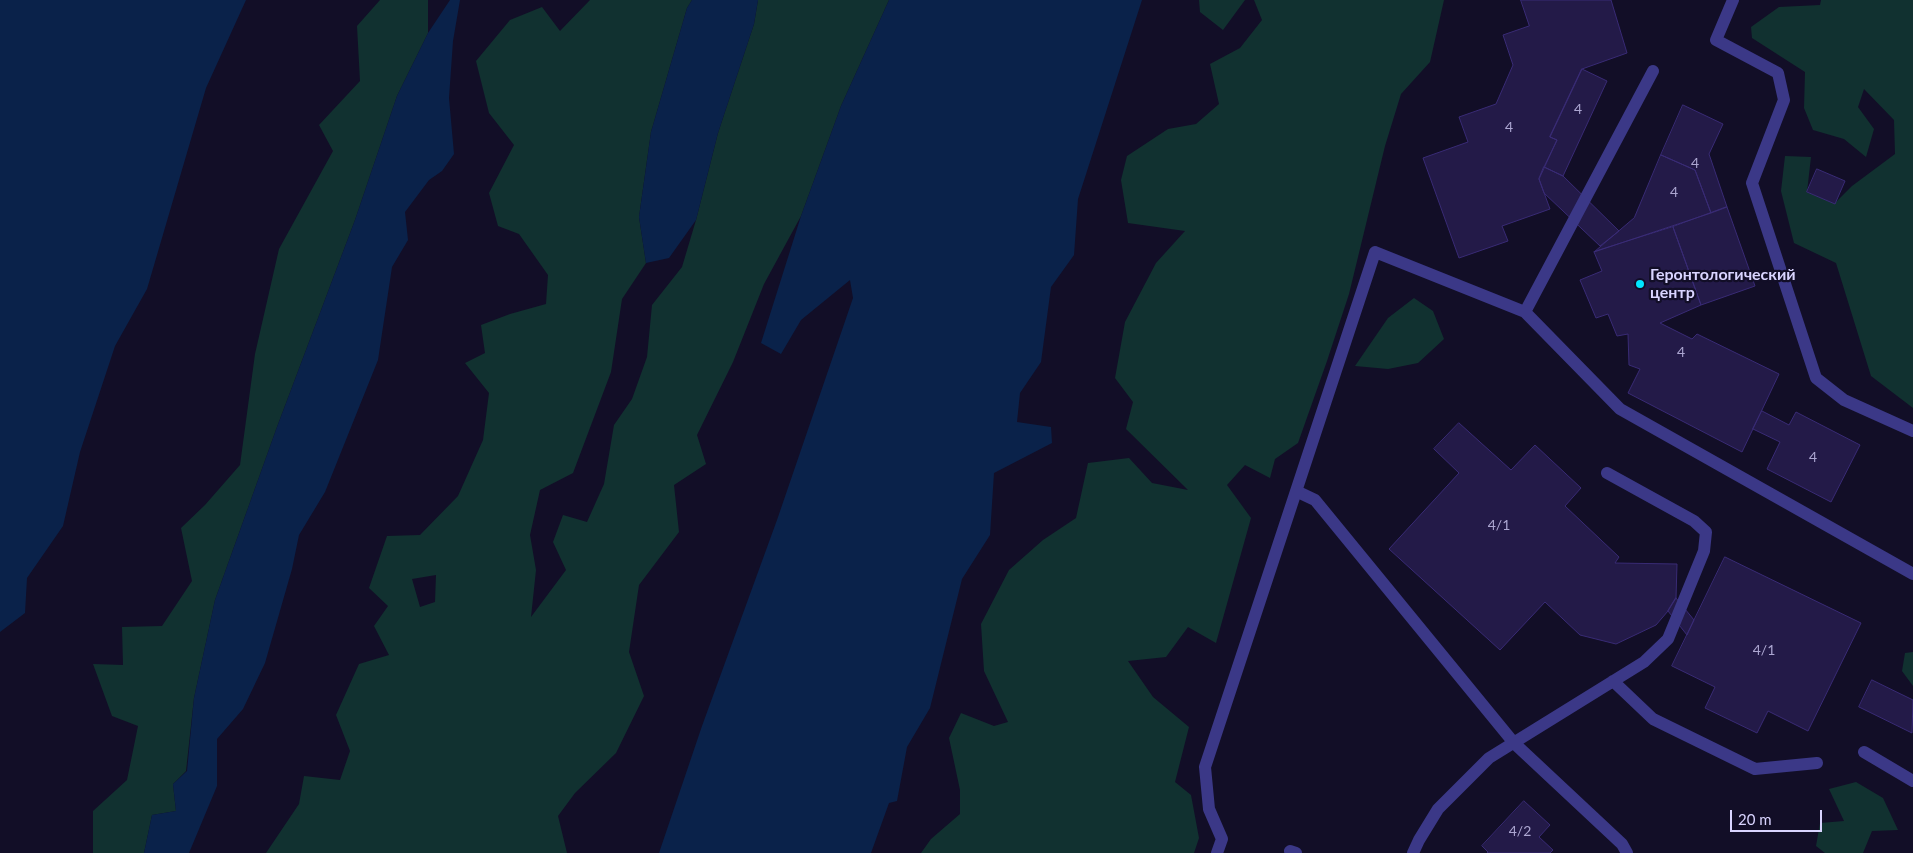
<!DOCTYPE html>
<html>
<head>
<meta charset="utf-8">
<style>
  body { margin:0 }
  #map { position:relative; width:1913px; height:853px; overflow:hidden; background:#120e27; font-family:Lato,sans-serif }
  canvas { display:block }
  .scale { position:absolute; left:1730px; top:810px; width:92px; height:22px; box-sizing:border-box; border:2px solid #d9d4ff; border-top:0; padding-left:6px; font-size:15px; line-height:18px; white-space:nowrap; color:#d9d4ff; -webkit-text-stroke:4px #120e27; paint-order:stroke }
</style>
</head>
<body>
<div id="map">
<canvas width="1913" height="853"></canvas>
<div class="scale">20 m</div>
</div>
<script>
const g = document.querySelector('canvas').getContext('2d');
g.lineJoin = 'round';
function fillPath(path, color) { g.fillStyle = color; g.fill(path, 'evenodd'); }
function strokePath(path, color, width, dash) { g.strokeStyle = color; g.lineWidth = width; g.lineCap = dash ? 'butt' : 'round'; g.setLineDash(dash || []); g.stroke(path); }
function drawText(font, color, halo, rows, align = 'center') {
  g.font = font + ' Lato,sans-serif'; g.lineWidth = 4.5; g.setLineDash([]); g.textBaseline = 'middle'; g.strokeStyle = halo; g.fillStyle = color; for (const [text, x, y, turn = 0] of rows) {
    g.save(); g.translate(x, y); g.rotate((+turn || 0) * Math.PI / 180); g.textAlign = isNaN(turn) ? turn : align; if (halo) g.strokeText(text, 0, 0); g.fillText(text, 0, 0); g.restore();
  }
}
const green = new Path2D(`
  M380,0H428V33L397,96L355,220L277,427L215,600L194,698L186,771L173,784L176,811L152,815L144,853H93V811L127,780L138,726L112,716L93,664L123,665L122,627L162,626L192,581L181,528L205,505L240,465L255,354L279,249L333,151L319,125L360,81L357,26Z
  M590,0H692L687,8L651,132L639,217L646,263L622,299L611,372L573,473L540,490L530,535L536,570L531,617L566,570L553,542L563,515L587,522L604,484L614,425L632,399L647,357L652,305L682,267L696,220L718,133L754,24L758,0H889L841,106L801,216L764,284L733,362L697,435L706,464L674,485L679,532L639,585L629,652L644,696L616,753L575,793L558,816L567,853H266L299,804L304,776L340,780L350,751L336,715L359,664L389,655L374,626L388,606L369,588L387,536L420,535L458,496L483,440L489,393L465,363L485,353L481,325L510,314L546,304L548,275L519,234L498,226L489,193L514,145L489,113L476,61L510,20L542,7L560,31ZM436,575L435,602L420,607L412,579Z
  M1199,0H1245L1223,30L1200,12Z
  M1254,0H1444L1430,62L1401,94L1385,146L1349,294L1327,361L1298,443L1275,459L1270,478L1245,465L1227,485L1251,518L1216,643L1188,627L1166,657L1128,661L1153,697L1189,727L1175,782L1191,795L1199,838L1194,853H921L931,839L960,814V790L949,738L961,713L994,726L1008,722L984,671L981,624L1009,570L1043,540L1076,518L1088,463L1129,458L1152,483L1188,490L1126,429L1133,402L1115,378L1125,322L1156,263L1185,231L1128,223L1121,180L1127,156L1168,129L1196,124L1219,104L1210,64L1240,48L1262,20Z
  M1821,0H1913V408L1871,376L1836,263L1794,243L1781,191L1785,156L1811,157L1807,192L1835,203L1852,186L1895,154L1894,120L1864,89L1858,107L1874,129L1866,157L1844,139L1813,130L1804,108L1805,72L1752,38L1751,27L1779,7L1820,5Z
  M1414,298L1433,311L1444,339L1418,363L1388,369L1355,366L1388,318Z
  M1913,652V686L1902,671L1905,653Z
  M1856,782L1883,798L1898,830L1872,831L1863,853H1825L1816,846L1820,823L1844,821L1829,789Z`);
const water = new Path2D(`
  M0,0H246L206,88L147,289L115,346L80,452L63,526L27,578L25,613L0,632Z
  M450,0H460L453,41L449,98L454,154L442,171L429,180L405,212L408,240L392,267L378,360L325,492L299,535L292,569L265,663L243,709L217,739V786L189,853H144L152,815L176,811L173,784L187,771L194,698L215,600L277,427L355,220L397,96L428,33Z
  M692,0H758L754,24L718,133L696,220L669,258L646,263L639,217L651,132L687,8Z
  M889,0H1142L1078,199L1074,255L1051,287L1041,362L1020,393L1017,422L1051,427L1052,443L994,473L990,535L962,579L930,708L907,747L897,801L889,803L871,853H659L702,726L777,520L853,298L850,280L801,320L781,354L761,343L801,216L841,106Z`);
const building = new Path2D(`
  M1521,0H1611L1627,53L1582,69L1550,137L1557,140L1539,179L1550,209L1502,226L1508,241L1459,258L1423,158L1468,142L1459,117L1496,104L1513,65L1503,35L1529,26Z
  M1582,69L1607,81L1563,176L1544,167L1557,140L1550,137Z
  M1683,105L1723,124L1709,154L1727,207L1711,213L1695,170L1661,155Z
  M1661,155L1695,170L1711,213L1594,252L1634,218Z
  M1544,167L1563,176L1619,231L1600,246L1544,193L1539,179Z
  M1817,169L1845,181L1835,204L1807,192Z
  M1727,207L1755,286L1701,305L1673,227Z
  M1673,227L1701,305L1660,323L1692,339L1697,334L1779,374L1742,452L1628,393L1640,369L1629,365L1628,334L1617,336L1608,314L1596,318L1580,280L1602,271L1594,252Z
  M1762,411L1789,425L1796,412L1860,445L1831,502L1767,469L1780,442L1753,429Z
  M1459,423L1511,470L1535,445L1581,488L1565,506L1619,557L1615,563L1677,564L1676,598L1668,611L1656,625L1616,644L1580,635L1545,602L1500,650L1389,549L1459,473L1434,449Z
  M1725,557L1861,623L1808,731L1768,711L1757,733L1705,708L1715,687L1672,666Z
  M1676,598L1694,620L1687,635L1668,611Z
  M1872,680L1913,700L1912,733L1859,707Z
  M1524,801L1550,825L1539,837L1553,850L1550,853H1487L1488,852L1482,846Z`);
const service = new Path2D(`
  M1733,0L1716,40L1778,73L1784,100L1752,183L1816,378L1844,400L1913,431
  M1525,312L1653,71
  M1296,491L1315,500L1514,743L1622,844L1627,853
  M1613,681L1653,719L1755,769L1817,763
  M1864,752L1913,781
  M1290,851L1296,853
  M1217,853L1222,839L1209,809L1205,767L1375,252L1525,312L1620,409L1913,574
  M1413,853L1419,840L1438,809L1489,758L1644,662L1668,639L1704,551L1706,532L1694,521L1607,473`);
const markers = [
  [1640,284,5,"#00e6ff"]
];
const numberNames = [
  ["4",1578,109],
  ["4",1509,127],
  ["4",1695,163],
  ["4",1674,192],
  ["4",1681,352],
  ["4",1813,457],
  ["4/1",1499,525],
  ["4/1",1764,650],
  ["4/2",1520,831]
];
const poiNames = [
  ["Геронтологический",1650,275],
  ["центр",1650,293]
];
fillPath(green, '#113130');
fillPath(water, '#0a224a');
fillPath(building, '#231a48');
strokePath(building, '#392b75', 1);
strokePath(service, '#3b3887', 12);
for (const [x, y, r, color] of markers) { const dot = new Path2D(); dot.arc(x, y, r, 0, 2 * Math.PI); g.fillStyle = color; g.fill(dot); strokePath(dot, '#120e27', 2); }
drawText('14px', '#aca6d1', null, numberNames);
drawText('bold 16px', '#d9d4ff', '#120e27', poiNames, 'left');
</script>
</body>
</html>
